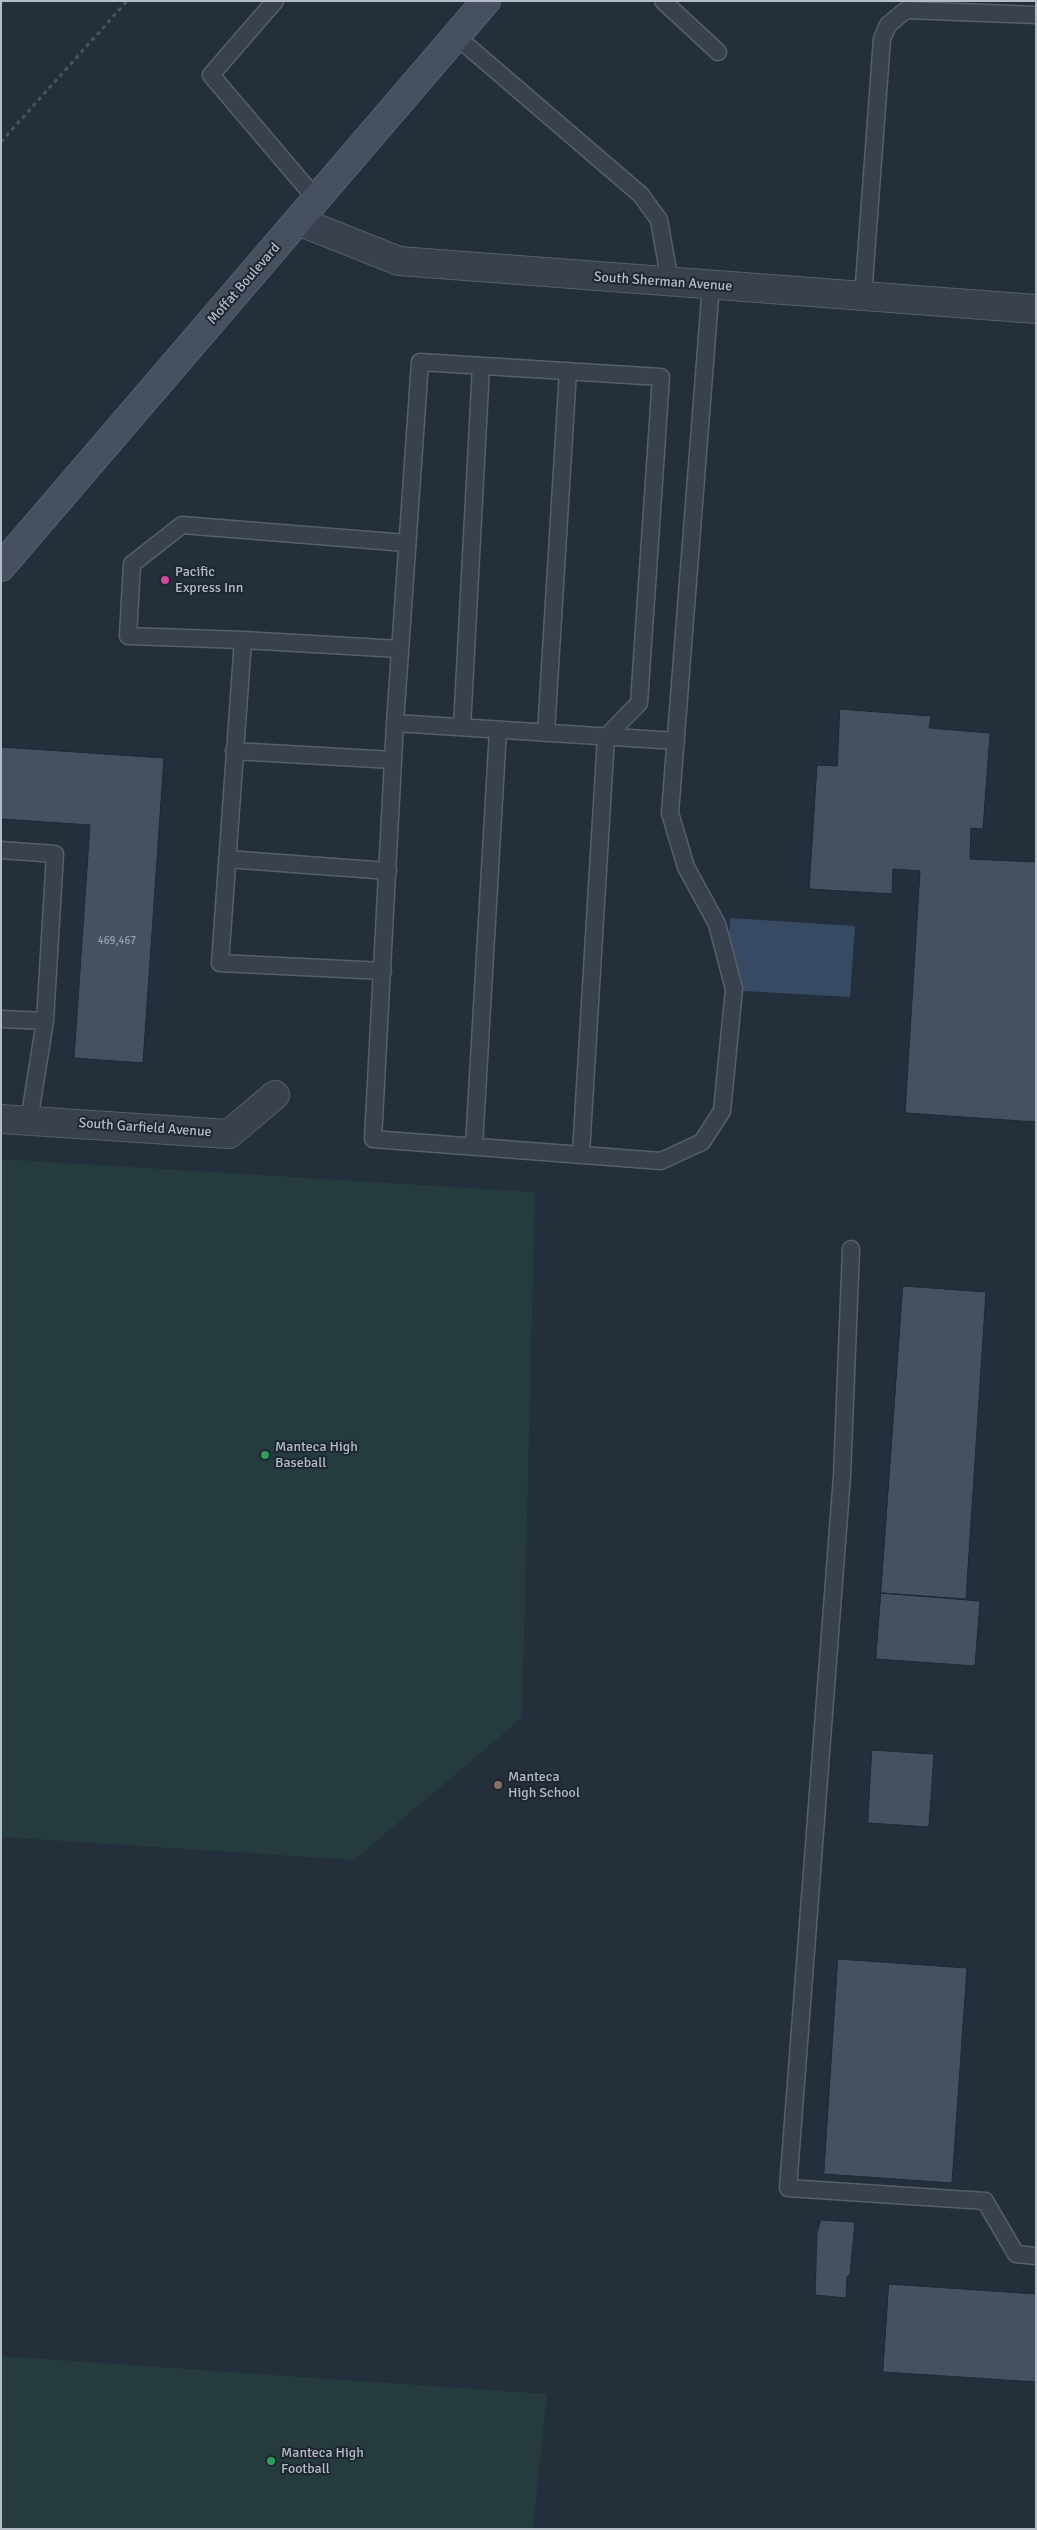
<!DOCTYPE html>
<html>
<head>
<meta charset="utf-8">
<style>
  body { margin:0 }
  #map { position:relative; width:1037px; height:2530px; overflow:hidden; background:#242f3c; font-family:Signika,sans-serif }
  canvas { display:block }
  .frame { position:absolute; inset:0; border:2px solid #b4bcc8; pointer-events:none }
</style>
</head>
<body>
<div id="map">
<canvas width="1037" height="2530"></canvas>
<div class="frame"></div>
</div>
<script>
const g = document.querySelector('canvas').getContext('2d');
g.lineJoin = 'round';
function fillPath(path, color) { g.fillStyle = color; g.fill(path, 'evenodd'); }
function strokePath(path, color, width, dash) { g.strokeStyle = color; g.lineWidth = width; g.lineCap = dash ? 'butt' : 'round'; g.setLineDash(dash || []); g.stroke(path); }
function drawText(font, color, halo, rows, align = 'center') {
  g.font = font + ' Signika,sans-serif'; g.lineWidth = 4; g.setLineDash([]); g.textBaseline = 'middle'; g.strokeStyle = halo; g.fillStyle = color; for (const [text, x, y, turn = 0] of rows) {
    g.save(); g.translate(x, y); g.rotate((+turn || 0) * Math.PI / 180); g.textAlign = isNaN(turn) ? turn : align; if (halo) g.strokeText(text, 0, 0); g.fillText(text, 0, 0); g.restore();
  }
}
const green = new Path2D(`
  M1,1159L535,1192L522,1718L354,1860L1,1837Z
  M1,2356L547,2394L533,2529H1Z`);
const water = new Path2D(`
  M730,918L855,926L850,997L725,990Z`);
const building = new Path2D(`
  M840,709L931,716L929,728L990,733L983,829L971,828L970,859L1036,862V1122L905,1113L920,871L893,869L892,894L809,889L817,765L837,766Z
  M1,747L164,758L143,1063L74,1058L90,825L1,819Z
  M903,1286L986,1292L966,1599L881,1593Z
  M881,1593L980,1601L975,1666L876,1659Z
  M872,1750L934,1754L929,1827L868,1823Z
  M838,1959L967,1968L952,2183L824,2174Z
  M821,2220L855,2222L850,2274L847,2277L846,2298L815,2295L817,2233Z
  M889,2284L1036,2294V2382L883,2372Z`);
const path = new Path2D(`
  M1,142L127,1`);
const lane = new Path2D(`
  M275,1L211,75L317,200
  M663,1L718,52
  M457,37L641,195L659,220L670,282
  M863,297L882,39L888,25L906,10L1036,15
  M243,640L400,649
  M395,723L676,741
  M462,727L481,366
  M546,733L568,371
  M234,751L393,760
  M1,850L55,854L45,1021L29,1121
  M227,859L388,871
  M383,971L220,963L243,640L128,636L132,564L182,525L406,543
  M1,1019L45,1021
  M474,1146L498,730
  M581,1153L606,737L639,703L661,377L420,362L395,723L373,1139L661,1161L702,1142L722,1111L734,989L717,924L686,867L670,813L711,285
  M851,1249L842,1476L788,2188L985,2201L1016,2254L1036,2256`);
const street = new Path2D(`
  M298,221L399,261L1036,309
  M1,1119L229,1134L275,1095`);
const secondary = new Path2D(`
  M1,567L486,1`);
const markers = [
  [165,580,5,"#d1479c"],
  [265,1455,5,"#2e9e5b"],
  [498,1785,5,"#8d6e63"],
  [271,2461,5,"#2e9e5b"]
];
const numberNames = [
  ["469,467",117,941]
];
const streetNames = [
  ["South Sherman Avenue",663,282,4],
  ["Moffat Boulevard",244,284,-49],
  ["South Garfield Avenue",145,1128,4]
];
const poiNames = [
  ["Pacific",175,572],
  ["Express Inn",175,588],
  ["Manteca High",275,1447],
  ["Baseball",275,1463],
  ["Manteca",508,1777],
  ["High School",508,1793],
  ["Manteca High",281,2453],
  ["Football",281,2469]
];
fillPath(green, '#263b3d');
fillPath(water, '#384a63');
fillPath(building, '#455160');
strokePath(building, '#1f2833', 1);
strokePath(lane, '#565f6a', 19);
strokePath(street, '#565f6a', 30);
strokePath(secondary, '#565f6a', 30);
strokePath(path, '#44585a', 3, [4, 4]);
strokePath(lane, '#38414d', 16);
strokePath(street, '#38414d', 28);
strokePath(secondary, '#46505f', 28);
for (const [x, y, r, color] of markers) { const dot = new Path2D(); dot.arc(x, y, r, 0, 2 * Math.PI); g.fillStyle = color; g.fill(dot); strokePath(dot, '#1d2631', 2); }
drawText('11px', '#98a1ae', null, numberNames);
drawText('14px', '#b4bcc8', '#1d2631', streetNames);
drawText('14px', '#b4bcc8', '#1d2631', poiNames, 'left');
</script>
</body>
</html>
